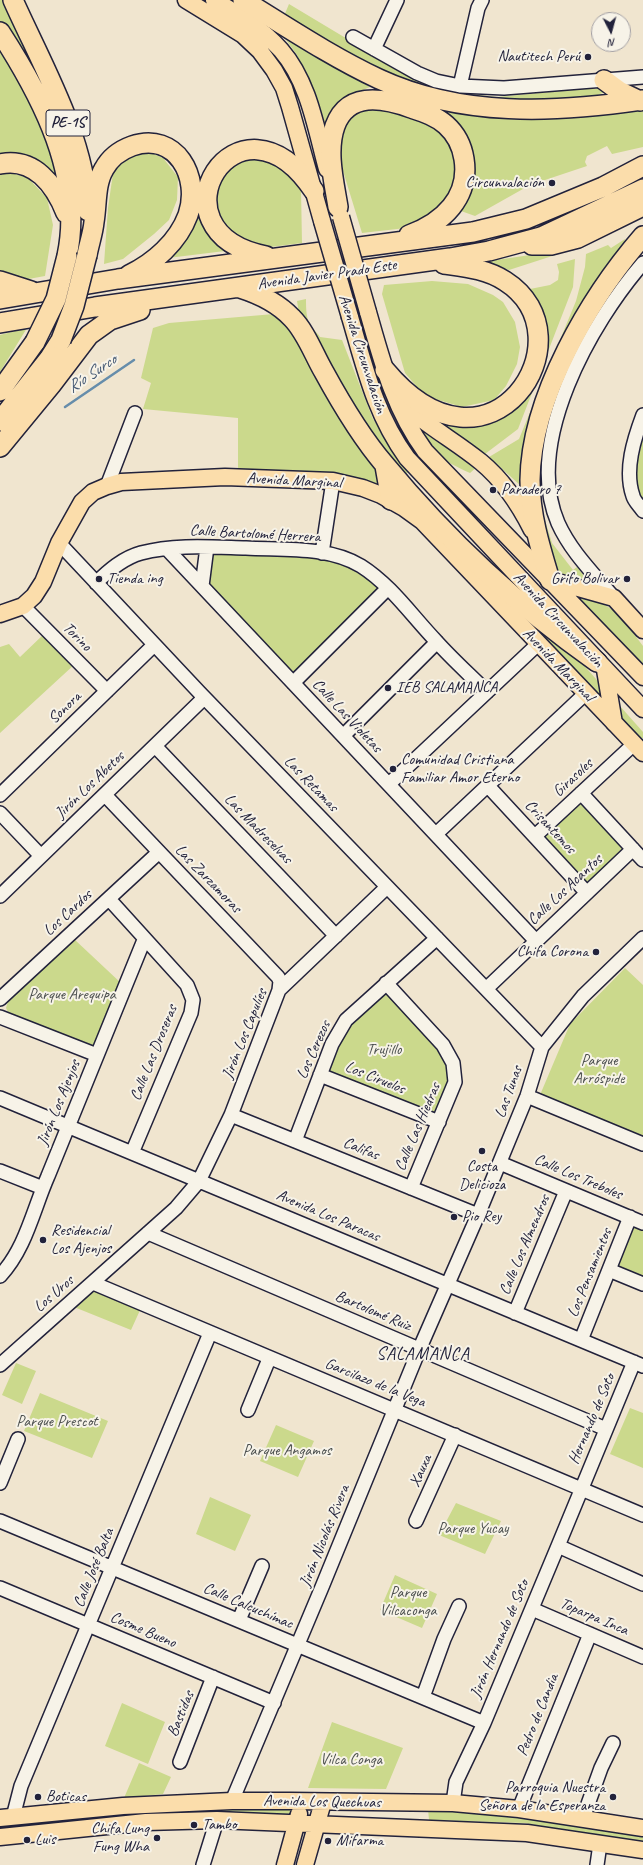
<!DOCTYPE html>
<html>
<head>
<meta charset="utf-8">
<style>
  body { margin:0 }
  #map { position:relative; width:643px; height:1865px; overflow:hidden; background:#f0e5cf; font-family:Caveat,sans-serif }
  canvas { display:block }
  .north { position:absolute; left:591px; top:12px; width:40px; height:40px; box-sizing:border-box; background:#f7f3e8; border:1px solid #a29fa3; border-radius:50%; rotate:174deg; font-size:11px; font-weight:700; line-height:16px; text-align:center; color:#22223b }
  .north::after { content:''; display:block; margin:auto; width:14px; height:18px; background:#22223b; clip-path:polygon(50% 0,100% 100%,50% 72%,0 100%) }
</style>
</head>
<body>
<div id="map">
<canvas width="643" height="1865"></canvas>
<div class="north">N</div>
</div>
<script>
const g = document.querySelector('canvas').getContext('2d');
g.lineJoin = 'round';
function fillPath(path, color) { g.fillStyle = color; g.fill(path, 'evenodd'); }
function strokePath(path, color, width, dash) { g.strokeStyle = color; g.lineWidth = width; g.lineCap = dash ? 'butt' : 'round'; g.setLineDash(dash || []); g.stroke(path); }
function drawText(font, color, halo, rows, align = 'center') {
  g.font = font + ' Caveat,sans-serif'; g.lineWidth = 4; g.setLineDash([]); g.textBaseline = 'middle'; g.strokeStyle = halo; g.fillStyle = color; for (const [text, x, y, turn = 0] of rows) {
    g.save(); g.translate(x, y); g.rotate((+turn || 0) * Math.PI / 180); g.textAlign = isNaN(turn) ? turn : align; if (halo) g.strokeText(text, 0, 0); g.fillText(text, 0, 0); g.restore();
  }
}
const green = new Path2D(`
  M0,0H3L46,90L44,92L0,21Z
  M289,4L344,37H350L434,85L461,93L497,97L583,89H612L586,100L502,103L412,87L341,52L284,16Z
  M269,23L370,87L349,96L328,133L297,55L287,41Z
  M0,50C23,85 51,137 56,179L0,157Z
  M368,104L425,118L452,142L458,179L437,215L406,228L362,233L336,148L343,121Z
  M443,107L499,117L536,119L643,110V147L612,154L607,146L587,156L585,162L587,166L530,185L475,216L461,211L459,207L467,191L442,113Z
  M149,152L163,158L178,177L177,200L169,220L154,234L123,259L104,264L108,208L113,173L125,155Z
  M269,156L301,189L302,243L255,249L224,233L211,193L236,158Z
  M8,172L28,178L47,198L53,225L45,276L23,280L0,272V175Z
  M198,209H201L210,234L225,248V251L168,258Z
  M625,239L622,250L606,273L521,486L489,457L519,439L576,301L585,267L586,254L608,245L611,248Z
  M577,248L509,270L483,262Z
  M575,259L573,287L518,429L485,454L469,441L465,443L438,422L454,425L482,424L507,412L530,385L541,314L530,289L550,285L558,280L559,272L557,264Z
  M432,281L468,284L493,295L503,302L515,322L520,347L517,364L506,386L494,400L462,407L425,396L405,373L382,294L384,285Z
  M306,299C306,308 306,321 312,328C315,332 318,333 320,337L342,340L373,419L409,471L404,476L351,408L299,313L297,301Z
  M274,314L288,326L335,409L399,490L349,478L238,471V418L143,409L151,383L141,378L153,328L169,323Z
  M27,328L0,372V335Z
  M419,425L478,466L470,473C438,459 437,454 419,425Z
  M643,435V502L636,493V470Z
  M540,504L552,543L573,570L577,567L596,591C586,586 573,583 564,577C543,562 544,528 540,504Z
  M213,553C253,554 299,550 338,562C353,567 368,577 380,587L293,673L208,585Z
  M492,586L565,644L643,732V738L639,740Z
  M568,590L598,601L618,613L643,646V669Z
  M45,633L75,664L0,733V647L9,644L20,657Z
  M581,796L631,849L588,888L538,835Z
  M74,939L122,984L96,1046H89L8,1012L6,1008L9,998Z
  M625,968L643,985V1140L540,1095L570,1024Z
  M385,989C403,1008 457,1056 452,1083C449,1094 442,1106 437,1117L326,1072L350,1022Z
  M635,1222L643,1225V1278L616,1267Z
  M97,1290L141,1308L131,1330L74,1307L91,1291Z
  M16,1363L36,1371L22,1404L2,1395Z
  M40,1393L108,1421L92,1458L24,1431Z
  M630,1408L643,1413V1468L610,1454Z
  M276,1425L314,1441L298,1477L260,1461Z
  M210,1497L251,1515L235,1551L196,1534Z
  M456,1503L501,1521L485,1554L439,1535Z
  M395,1575L437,1594L422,1628L380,1610Z
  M122,1703L165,1722L148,1764L105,1746Z
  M332,1722L403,1748L386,1789L308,1788Z
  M139,1763L171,1777L163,1794L124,1798Z
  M227,1806L292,1809L290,1818L0,1834V1825L147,1811Z
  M428,1809L510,1812L643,1834V1845L525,1823L429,1820Z`);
const stream = new Path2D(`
  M65,407L134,360`);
const minor = new Path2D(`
  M353,37L417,73L436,81L460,86L504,88L643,77
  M374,49L397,0
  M460,86L478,8L482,0
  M643,415C634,439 624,470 633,496C634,501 640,506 643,511
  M107,486L135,413
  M59,543L199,692L542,1047
  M167,549L536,941
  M322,553L333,481
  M96,583C109,570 123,558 141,553C175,544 211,547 246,548C283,550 328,546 361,566C391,585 412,616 436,641C452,659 470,675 487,692
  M202,586L207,547
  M614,598C594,574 571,552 558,523C523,442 591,323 643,263
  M23,606L107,691
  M293,683L388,588
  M343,736L437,642
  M155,746L336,936
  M389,784L538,644
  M488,786L587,893
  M581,793L643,860
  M0,795L154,645
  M105,795L278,977L280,981L279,990
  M0,813L41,856
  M436,834L586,693
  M535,836L634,744
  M0,896L204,698
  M109,899L187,985L193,1000L191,1013L132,1153
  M386,983L443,1045L453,1063L455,1082L411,1188
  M486,989L633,849
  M0,999L158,853
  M0,1017L97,1055
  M320,1075L439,1122
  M527,1096L643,1144
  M0,1098L643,1366
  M231,1115L478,1215
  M295,1141L332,1044L346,1020L437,938
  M500,1163L643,1223
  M0,1171L43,1188
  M148,1233L606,1429
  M609,1270L643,1284
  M0,1276C26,1248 33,1210 48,1176C80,1097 112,1018 144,940
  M93,1283L643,1515
  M515,1313L566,1191
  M581,1340L630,1217
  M0,1365L148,1233L176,1208L199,1181L231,1115L279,990L387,887
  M248,1410L269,1359
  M0,1483L18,1439
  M0,1521L484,1723
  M416,1521L455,1435
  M558,1546L643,1584
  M0,1588L274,1703
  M532,1609L643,1657
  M239,1620L262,1566
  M423,1697L444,1639L459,1606
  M180,1762L213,1677
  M232,1801L322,1587L419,1350L478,1215L527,1096L542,1047L583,996L643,938
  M453,1803L456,1782L484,1723L558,1546L634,1362
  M519,1809L590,1634
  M13,1817L21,1786L210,1333
  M583,1818L601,1768L613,1743
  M203,1865L217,1820
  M597,1865L600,1844`);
const major = new Path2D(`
  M186,0L243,35L260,51L274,70L284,88L290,107L322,221
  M214,0C238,14 262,29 281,50C309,82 316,129 327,169
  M368,312C382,361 394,409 425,451L643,677
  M350,317C365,368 375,414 407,458L643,709
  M400,400C423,424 454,440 481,462C504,481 519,504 532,530
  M550,580L614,598L643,630
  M0,614L23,606L34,596L43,582L59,543L82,502L93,492L107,486L121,482L225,477L333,481L363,488L381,495L404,508L422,521L643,753
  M605,670L614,723
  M0,1818L123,1806L232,1801H290L453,1803L519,1809L643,1828
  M0,1837L146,1822L217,1820L527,1833L643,1850
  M285,1865L299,1814
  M305,1865L323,1802`);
const highway = new Path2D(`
  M13,0C43,67 84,136 88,211
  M243,0C287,27 332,57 379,79C461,117 555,113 643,100
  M0,32C42,97 84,176 67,256
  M604,80L619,91L640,101
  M0,164C34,157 55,185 66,213
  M338,207C334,182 326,151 335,126C348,91 383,98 411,108C423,112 436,116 446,125C456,134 462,146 464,159C470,197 443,223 409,235
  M532,245H551L578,238L643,206
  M87,255C89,244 93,233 94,222C97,205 95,184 104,169C110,158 121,150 132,146C176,131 201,177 188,215C178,242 154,263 129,275
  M266,256C143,232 238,77 314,191
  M0,281L31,291
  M240,288C259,294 278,303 292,318C306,332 314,355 324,372C342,405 361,437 385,465C447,540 518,606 597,662
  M0,299L118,279L473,232L526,219L603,187L643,166
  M0,323L95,307L450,258L489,251L541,237L643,189
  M385,370C490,496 593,337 505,281C487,269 465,267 444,264
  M0,391L35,342
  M0,421L49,359L61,340
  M0,447L51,385L89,335L110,320L140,310
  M385,466L391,500
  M550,580C540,547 530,515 530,480C531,397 590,297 643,236`);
const majorBridge = new Path2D(`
  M341,217L368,312
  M322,221L350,317`);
const highwayBridge = new Path2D(`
  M61,340L74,306L87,255
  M35,342L56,299L67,256`);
const markers = [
  [588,57,4,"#22223b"],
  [552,183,4,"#22223b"],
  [493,490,4,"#22223b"],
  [99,579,4,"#22223b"],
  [627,579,4,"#22223b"],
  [388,688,4,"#22223b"],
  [393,769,4,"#22223b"],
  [596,952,4,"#22223b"],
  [482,1151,4,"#22223b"],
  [454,1217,4,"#22223b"],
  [43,1240,4,"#22223b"],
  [38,1797,4,"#22223b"],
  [613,1797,4,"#22223b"],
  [194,1825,4,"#22223b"],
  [157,1838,4,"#22223b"],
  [27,1840,4,"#22223b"],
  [328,1841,4,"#22223b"]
];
const shields = [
  [68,123,44]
];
const shieldNames = [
  ["PE-1S",68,123]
];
const poiNames = [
  ["Nautitech Perú",580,57,"right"],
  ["Circunvalación",544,183,"right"],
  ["Paradero 7",501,490],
  ["Tienda ing",107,579],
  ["Grifo Bolivar",619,579,"right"],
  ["IEB SALAMANCA",396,688],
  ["Comunidad Cristiana",401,760],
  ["Familiar Amor Eterno",401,778],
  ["Chifa Corona",588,952,"right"],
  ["Costa",482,1167,"center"],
  ["Delicioza",482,1185,"center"],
  ["Pio Rey",462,1217],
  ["Residencial",51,1231],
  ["Los Ajenjos",51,1249],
  ["Parroquia Nuestra",605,1788,"right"],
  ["Señora de la Esperanza",605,1806,"right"],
  ["Boticas",46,1797],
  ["Tambo",202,1825],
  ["Chifa Lung",149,1829,"right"],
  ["Fung Wha",149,1847,"right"],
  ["Luis",35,1840],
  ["Mifarma",336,1841]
];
const streetNames = [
  ["Avenida Javier Prado Este",327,275,-8],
  ["Avenida Circunvalación",362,354,72],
  ["Avenida Marginal",294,481,3],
  ["Calle Bartolomé Herrera",255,534,3],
  ["Avenida Circunvalación",558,620,47],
  ["Torino",77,637,45],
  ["Avenida Marginal",558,665,46],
  ["Sonora",65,708,-44],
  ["Calle Las Violetas",347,716,47],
  ["Girasoles",573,778,-43],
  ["Las Retamas",311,784,46],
  ["Jirón Los Abetos",90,785,-44],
  ["Crisantemos",550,827,47],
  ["Las Madreselvas",258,829,46],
  ["Las Zarzamoras",208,879,46],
  ["Calle Los Acantos",565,890,-43],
  ["Los Cardos",68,913,-43],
  ["Jirón Los Capulíes",245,1034,-68],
  ["Los Cerezos",314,1050,-66],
  ["Calle Las Droseras",154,1053,-68],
  ["Los Ciruelos",375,1078,22],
  ["Las Tunas",509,1092,-70],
  ["Jirón Los Ajenjos",59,1103,-68],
  ["Calle Las Hiedras",418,1127,-67],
  ["Califas",361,1149,22],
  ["Calle Los Treboles",578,1177,23],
  ["Avenida Los Paracas",328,1216,23],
  ["Calle Los Almendros",525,1245,-67],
  ["Los Pensamientos",590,1273,-68],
  ["Los Uros",54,1294,-41],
  ["Bartolomé Ruiz",373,1311,23],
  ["Garcilazo de la Vega",375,1383,22],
  ["Hernando de Soto",592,1419,-67],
  ["Xauxa",421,1471,-66],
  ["Jirón Nicolás Rivera",325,1536,-68],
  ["Calle José Balta",94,1568,-68],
  ["Calle Calcuchímac",248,1606,23],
  ["Toparpa Inca",594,1617,23],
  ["Cosme Bueno",143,1630,23],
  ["Jirón Hernando de Soto",500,1639,-67],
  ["Bastidas",181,1714,-68],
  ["Pedro de Candia",538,1715,-68],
  ["Avenida Los Quechuas",322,1802,1]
];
const parkNames = [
  ["Parque Arequipa",72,995],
  ["Trujillo",384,1050],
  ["Parque",599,1061],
  ["Arróspide",599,1079],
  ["Parque Prescot",57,1422],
  ["Parque Angamos",287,1451],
  ["Parque Yucay",473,1529],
  ["Parque",408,1593],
  ["Vilcaconga",408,1611],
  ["Vilca Conga",351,1760]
];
const waterNames = [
  ["Río Surco",92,374,-34]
];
const quarterNames = [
  ["SALAMANCA",423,1354]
];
fillPath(green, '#cbd98c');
strokePath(stream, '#668dab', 2.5);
strokePath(minor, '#22223b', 16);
strokePath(major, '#22223b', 19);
strokePath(highway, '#22223b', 22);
strokePath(minor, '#f7f3e8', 13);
strokePath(major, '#fbddab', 16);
strokePath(highway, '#fbddab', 19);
strokePath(majorBridge, '#22223b', 19, []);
strokePath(highwayBridge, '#22223b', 22, []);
strokePath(majorBridge, '#fbddab', 16);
strokePath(highwayBridge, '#fbddab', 19);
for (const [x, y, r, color] of markers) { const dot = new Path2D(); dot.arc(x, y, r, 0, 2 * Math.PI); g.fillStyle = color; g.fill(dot); strokePath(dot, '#f7f3e8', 1.5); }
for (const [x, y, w] of shields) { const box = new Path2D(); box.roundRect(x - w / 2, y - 13, w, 26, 3); g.fillStyle = '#f7f3e8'; g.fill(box); strokePath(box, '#22223b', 1); }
drawText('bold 15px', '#22223b', null, shieldNames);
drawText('16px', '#22223b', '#f7f3e8', poiNames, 'left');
drawText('16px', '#22223b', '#f7f3e8', streetNames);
drawText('16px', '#4c504f', '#f7f3e8', parkNames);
drawText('italic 17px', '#445873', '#f7f3e8', waterNames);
g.letterSpacing = '1px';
drawText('18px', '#22223b', '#f7f3e8', quarterNames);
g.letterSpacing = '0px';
</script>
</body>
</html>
